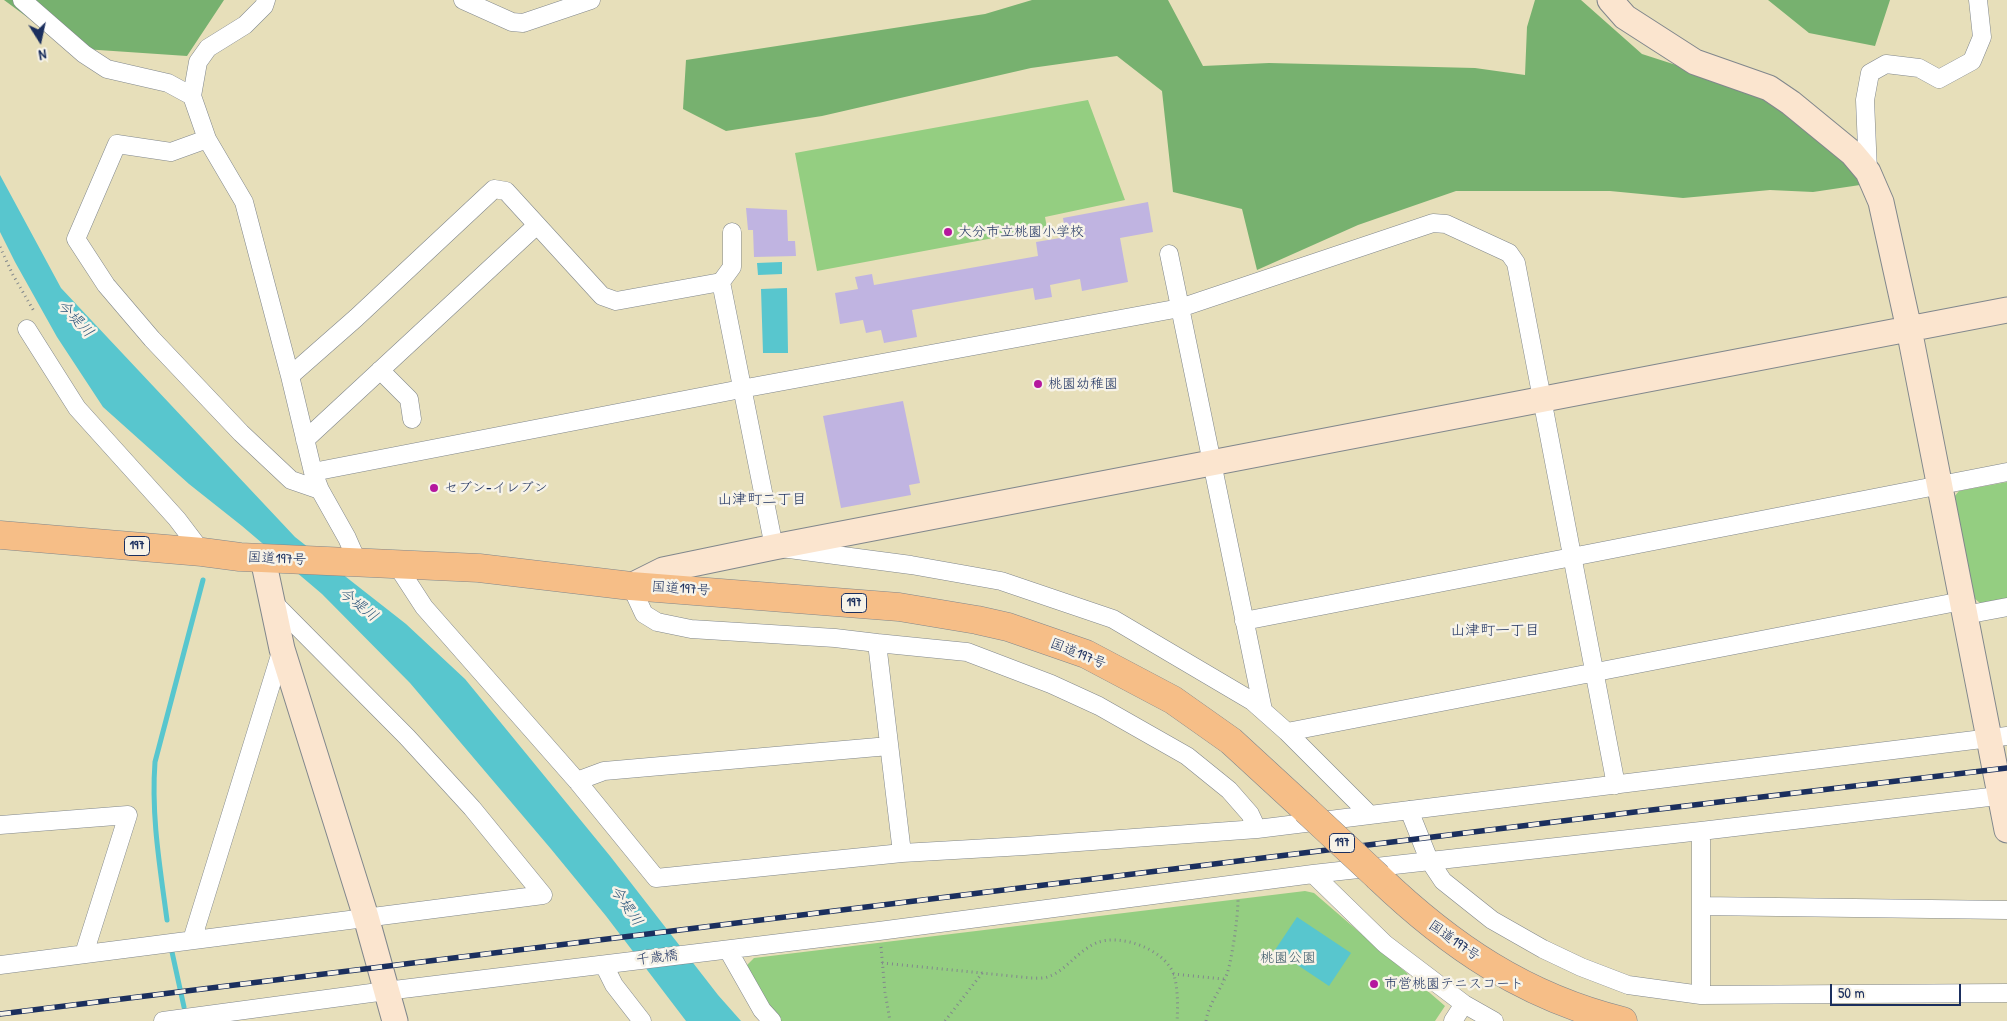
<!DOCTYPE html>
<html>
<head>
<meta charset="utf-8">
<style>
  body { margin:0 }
  #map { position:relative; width:2007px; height:1021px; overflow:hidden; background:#e7dfba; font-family:"Patrick Hand",sans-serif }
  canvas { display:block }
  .north { position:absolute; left:15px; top:15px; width:50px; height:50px; -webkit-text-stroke:4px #f7f3e8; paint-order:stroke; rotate:170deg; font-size:14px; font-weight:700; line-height:20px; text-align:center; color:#1b2f5e }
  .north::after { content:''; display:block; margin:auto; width:18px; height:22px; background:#1b2f5e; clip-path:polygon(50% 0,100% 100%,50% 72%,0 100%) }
  .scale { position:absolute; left:1830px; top:984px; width:131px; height:22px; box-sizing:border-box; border:2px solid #1b2f5e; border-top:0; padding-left:6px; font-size:15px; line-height:18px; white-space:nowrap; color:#1b2f5e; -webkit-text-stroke:4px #f7f3e8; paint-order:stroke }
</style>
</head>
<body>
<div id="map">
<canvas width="2007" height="1021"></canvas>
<div class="north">N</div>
<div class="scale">50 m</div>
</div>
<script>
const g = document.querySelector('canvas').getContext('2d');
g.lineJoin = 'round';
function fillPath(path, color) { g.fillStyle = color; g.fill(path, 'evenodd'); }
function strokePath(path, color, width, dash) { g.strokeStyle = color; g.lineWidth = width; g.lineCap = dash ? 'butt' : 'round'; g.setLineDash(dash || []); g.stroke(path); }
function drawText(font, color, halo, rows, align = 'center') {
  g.font = font + ' "Patrick Hand","Klee One",sans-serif'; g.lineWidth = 5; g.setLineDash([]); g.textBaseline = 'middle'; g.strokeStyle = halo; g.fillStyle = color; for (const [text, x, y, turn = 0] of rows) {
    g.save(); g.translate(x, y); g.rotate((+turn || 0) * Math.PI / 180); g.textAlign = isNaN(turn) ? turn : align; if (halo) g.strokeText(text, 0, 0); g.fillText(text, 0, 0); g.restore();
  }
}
const green = new Path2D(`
  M1088,100L1125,200L1045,217L1047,228L817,271L795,153Z
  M2007,482V598L1980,603L1974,598L1954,497L1959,491Z
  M1305,891L1314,893L1445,1006L1435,1021H777L745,967L754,958Z`);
const forest = new Path2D(`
  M4,0H224L187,56L69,48Z
  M1032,0H1168L1203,66L1269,63L1475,68L1525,75L1527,27L1535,0H1581L1642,54L1735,84L1803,117L1851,163L1860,185L1813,192L1770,190L1683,198L1610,191H1456L1358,225L1257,270L1242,209L1173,192L1162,91L1117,56L1031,68L822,116L726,131L683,109L686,60L985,14Z
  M1768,0H1890L1875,46L1809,33Z`);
const water = new Path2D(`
  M0,175L61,288L295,537L406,624L465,679L610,856L718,995L741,1021H686L606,916L551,849L410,683L322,594L242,526L189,484L103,407L57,337L15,262L0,232Z
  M782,262V274L758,275L757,263Z
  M787,288L788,353H763L761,289Z
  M1297,917L1351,953L1329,986L1275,950Z`);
const stream = new Path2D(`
  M167,920C160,867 151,816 155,762L203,580
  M172,952L184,1007`);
const building = new Path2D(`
  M1148,202L1153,232L1120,238L1128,282L1082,291L1080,279L1050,285L1052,297L1035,300L1033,288L912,310L917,337L884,343L881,330L866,333L863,320L840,324L835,293L858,289L855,277L872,274L874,285L1038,256L1036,242L1066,237L1063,218Z
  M746,208L787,210L788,241H795L796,256L754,257L753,230H748Z
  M903,401L920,483L909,485L911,495L841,508L823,416Z`);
const path = new Path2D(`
  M0,247L13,275L35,313
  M881,947L885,992L890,1021
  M882,963L1031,978C1037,978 1044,979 1050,976C1066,970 1078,951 1096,943C1120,933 1165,949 1174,975C1178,989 1178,1007 1177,1021
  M1173,974L1224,979
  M945,1021L983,972
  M1206,1021C1209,1003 1220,991 1227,974C1232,959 1238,917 1238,900`);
const street = new Path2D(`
  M22,0L84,54L107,69L168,83L192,96
  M266,0L264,6L245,25L208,48L198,62L192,96L207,139L244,202L290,376L313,472L320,490L347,538L358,563
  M463,0L512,22L523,23L591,0
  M207,139L171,152L117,144L76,239L106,285L152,339L241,433L291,480L320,490
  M1868,172L1865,100L1870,73L1886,64L1919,68L1939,79L1972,61L1982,37L1978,0
  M1169,254L1263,710
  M721,282L774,547L911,565L1001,581L1113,619L1252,701L1287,732L1370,815
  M27,329L77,408L177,519L202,552
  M380,370L409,399L412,419
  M290,376L356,318L494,189L506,191L602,296L616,301L721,282L732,267V232
  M305,440L537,225
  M313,472L741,389L1180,308L1433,223L1446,224L1509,253L1516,263L1616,785
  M396,564L424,607L577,781L656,878L902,853L1024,846L1257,829L2007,736
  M631,586L644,614L657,622L691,629L835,638L877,643
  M272,601L407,737L472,808L543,895
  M1965,615L2007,607
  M1244,621L2007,472
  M1287,732L1962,601
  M577,781L604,771L889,746
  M1409,810L1429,860L1443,881L1492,920L1543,949L1581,967L1628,985L1701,995L2007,993
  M0,825L128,815L84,954
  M1701,831V995
  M902,853L877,643L967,652L1051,684L1099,706L1187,756L1229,790L1250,814L1257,829
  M1313,874L1385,944L1464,1004L1494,1021
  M1701,906L2007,910
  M192,940L282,649
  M728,950L762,1010L772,1021
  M0,965L543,895
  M604,965L614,985L642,1021
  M163,1021L386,991L879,931L1313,874L1701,831L2007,795
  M1453,1021L1464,1004`);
const secondary = new Path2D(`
  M1610,0L1625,17L1695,62L1769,88L1791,103L1852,153L1868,172L1881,202L1909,329L2007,830
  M263,559L282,649L366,917L395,1021
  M631,586L663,570L774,547L2007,310`);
const highway = new Path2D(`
  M0,535L202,552L240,557L479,568L631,586L899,607L977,620L1008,627L1086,654L1173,700L1231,741L1306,810
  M1378,877C1450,946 1525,997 1623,1021`);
const rail = new Path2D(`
  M0,1014L1643,811L2007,768`);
const highwayBridge = new Path2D(`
  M1306,810L1378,877`);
const markers = [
  [948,232,5,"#b5179e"],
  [1038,384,5,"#b5179e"],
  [434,488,5,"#b5179e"],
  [1374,984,5,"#b5179e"]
];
const shields = [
  [137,546,25],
  [854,603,25],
  [1342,843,25]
];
const shieldNames = [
  ["197",137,546],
  ["197",854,603],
  ["197",1342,843]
];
const poiNames = [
  ["大分市立桃園小学校",958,232],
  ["桃園幼稚園",1048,384],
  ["セブン-イレブン",444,488],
  ["市営桃園テニスコート",1384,984]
];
const streetNames = [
  ["国道197号",277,559,3],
  ["国道197号",681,589,4],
  ["国道197号",1078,654,22],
  ["国道197号",1454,941,35],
  ["千歳橋",657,958,-7]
];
const parkNames = [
  ["桃園公園",1288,958]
];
const waterNames = [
  ["今堤川",75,319,46],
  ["今堤川",358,605,38],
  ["今堤川",626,906,56]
];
const neighbourhoodNames = [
  ["山津町二丁目",762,500],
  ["山津町一丁目",1495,631]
];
fillPath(green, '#94ce81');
fillPath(forest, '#77b16f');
fillPath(water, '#58c6ce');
strokePath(stream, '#58c6ce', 5);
fillPath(building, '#c0b4e1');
strokePath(street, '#81878c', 19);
strokePath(secondary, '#81878c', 27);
strokePath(highway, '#81878c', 29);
strokePath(path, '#81878c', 3, [1, 4]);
strokePath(street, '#fff', 18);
strokePath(secondary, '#fbe5cf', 25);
strokePath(highway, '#f6be87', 28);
strokePath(rail, '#1b2f5e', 5.5);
strokePath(rail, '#f7f3e8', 4, [11]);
strokePath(highwayBridge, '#81878c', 29, []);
strokePath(highwayBridge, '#f6be87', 28);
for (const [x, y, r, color] of markers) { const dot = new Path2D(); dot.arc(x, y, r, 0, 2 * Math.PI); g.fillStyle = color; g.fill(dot); strokePath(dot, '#f7f3e8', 2); }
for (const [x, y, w] of shields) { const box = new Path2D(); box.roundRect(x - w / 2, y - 9.5, w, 19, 4); g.fillStyle = '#f7f3e8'; g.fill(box); strokePath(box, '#1b2f5e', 1); }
drawText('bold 12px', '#1b2f5e', null, shieldNames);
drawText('14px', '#1b2f5e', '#f7f3e8', poiNames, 'left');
drawText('14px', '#1b2f5e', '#f7f3e8', streetNames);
drawText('14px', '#395767', '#f7f3e8', parkNames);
drawText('italic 15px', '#2a557a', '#f7f3e8', waterNames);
drawText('15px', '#1b2f5e', '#f7f3e8', neighbourhoodNames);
</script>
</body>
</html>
